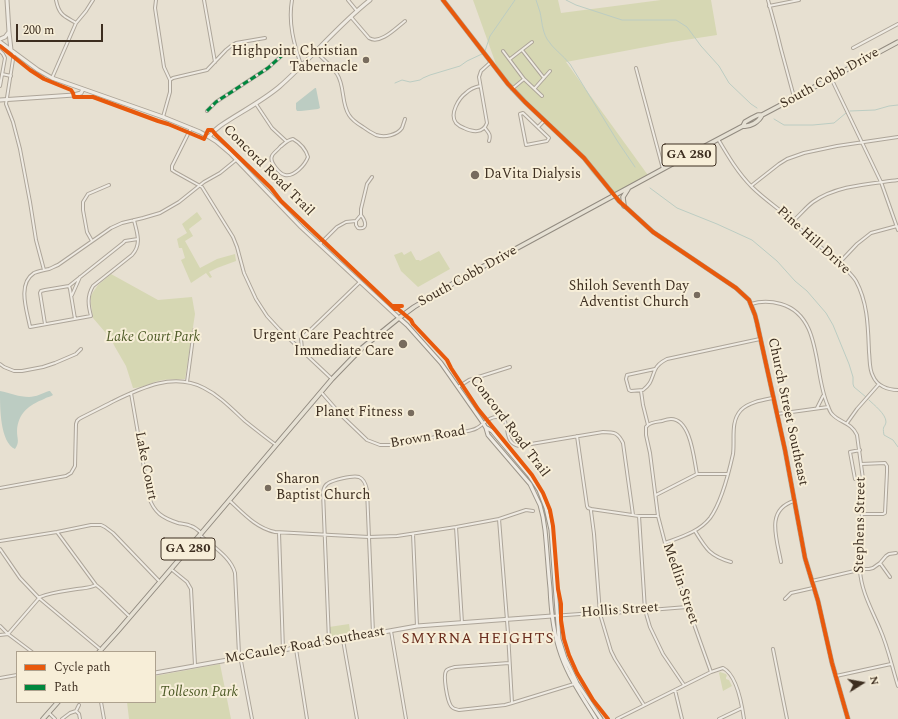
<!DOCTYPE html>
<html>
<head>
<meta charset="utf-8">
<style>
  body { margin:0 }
  #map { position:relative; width:898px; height:719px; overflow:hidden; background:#e7e0d1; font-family:Spectral,serif }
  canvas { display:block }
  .legend { position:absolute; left:16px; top:651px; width:140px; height:52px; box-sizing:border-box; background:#f7eed8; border:1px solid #ada18e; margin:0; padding:5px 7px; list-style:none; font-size:12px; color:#3d2e20 }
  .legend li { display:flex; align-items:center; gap:8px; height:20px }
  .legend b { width:20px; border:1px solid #ada18e }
  .north { position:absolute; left:842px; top:663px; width:40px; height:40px; -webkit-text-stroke:3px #f7eed8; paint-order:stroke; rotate:79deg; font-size:11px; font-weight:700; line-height:16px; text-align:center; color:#3d2e20 }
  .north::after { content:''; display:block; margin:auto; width:14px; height:18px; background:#3d2e20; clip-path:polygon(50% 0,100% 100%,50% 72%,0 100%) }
  .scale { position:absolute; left:16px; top:24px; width:87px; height:18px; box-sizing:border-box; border:2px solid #3d2e20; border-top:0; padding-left:5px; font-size:12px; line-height:14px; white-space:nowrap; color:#3d2e20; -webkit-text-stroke:3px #f7eed8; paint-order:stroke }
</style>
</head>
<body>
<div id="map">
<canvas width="898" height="719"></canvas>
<ul class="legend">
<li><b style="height:5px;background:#e8590c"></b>Cycle path</li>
<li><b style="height:5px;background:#00873e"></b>Path</li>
</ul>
<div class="north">N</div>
<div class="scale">200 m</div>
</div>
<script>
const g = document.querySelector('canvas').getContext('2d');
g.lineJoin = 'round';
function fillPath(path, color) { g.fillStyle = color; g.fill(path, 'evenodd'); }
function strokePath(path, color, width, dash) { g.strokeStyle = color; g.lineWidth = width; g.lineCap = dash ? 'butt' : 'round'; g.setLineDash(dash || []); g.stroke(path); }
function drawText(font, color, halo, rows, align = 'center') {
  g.font = font + ' Spectral,serif'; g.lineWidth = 4; g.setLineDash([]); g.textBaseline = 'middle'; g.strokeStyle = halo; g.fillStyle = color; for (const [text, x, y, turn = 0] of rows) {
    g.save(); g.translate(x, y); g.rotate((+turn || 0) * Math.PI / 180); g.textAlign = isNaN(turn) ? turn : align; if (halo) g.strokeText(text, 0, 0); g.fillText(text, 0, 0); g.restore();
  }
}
const green = new Path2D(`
  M473,0H558L561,13L661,0H711L717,35L672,42L566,62L650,178L616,198L592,173L577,152L521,98L497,67Z
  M197,212L202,219L189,229L193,236L185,241L200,268L217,259L235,254L236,261L217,268L209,272L212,277L210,278L206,273L191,283L181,260L185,258L182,248H179L177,239L187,233L182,224Z
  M411,251L416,260H419L420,261L439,251L450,269L418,287L401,271L394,255L402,252L404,255Z
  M111,274L158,300L192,297L195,314L185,379C177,380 170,379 162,380C152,382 143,388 133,388L126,366L115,347L111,339L93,318L91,304V296L93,292L98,285Z
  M349,624L351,637L331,641L329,627Z
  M220,664L231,719H129L127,702H155V676Z
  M720,672L726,674L727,676L726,677V679L729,680L732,686L723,691L719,673Z`);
const water = new Path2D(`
  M315,88H316L320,108L318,109L301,111H297L296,109V103Z
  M0,391C10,393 19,397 29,397C36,397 43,393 49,391H50L53,395C50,397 47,397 44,399C29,405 18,413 17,431C17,439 20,442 15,449C0,442 0,408 0,391Z`);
const stream = new Path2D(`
  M536,0C537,4 539,8 540,12C542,21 542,30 547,39C553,49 563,55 570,64L618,142L635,167
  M566,0L576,5L622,20H676L687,27L701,46L719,66L729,83L751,104L757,108
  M485,51L490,36L515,0
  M395,83L402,80L410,82L420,80L423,78L430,75L460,66L467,61L482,54
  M850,111L875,110L889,106L898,105
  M774,119L784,125H813L834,123L846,113
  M650,188L677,208L717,224L752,240L777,261L795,281L807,291L826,313L833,325L849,364L853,377V384L854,387L866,397
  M869,400C874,405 886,414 886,422C885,428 882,425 884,435L893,440L898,447`);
const minor = new Path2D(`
  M56,0C59,15 64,16 76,23
  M156,0L155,8L164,67L170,80V92L163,117
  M204,0L215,62
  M292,0C288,23 294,44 301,65
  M348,0L357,11
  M768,0L777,33L781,49L794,97
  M769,6L799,0
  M351,17L369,38C380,45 396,28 405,21
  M853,48L898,24
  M522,50L544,78
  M0,51L3,54L5,58L0,86
  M315,51C322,58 331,65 337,74C345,86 341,103 349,115C352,120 358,124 363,127C367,130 372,133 376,135C385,138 397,135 402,128C403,125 404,122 405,119
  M503,51L524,79L542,96
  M14,53L6,104L13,122L20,149L30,202L36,240L44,270
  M510,59L532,42
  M636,68L663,169
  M2,74L11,76
  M52,78L76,23L86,11L93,0
  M831,78L881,182L898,230
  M170,80L173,78L207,70L226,50L231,46L236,43L265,38
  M480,86C475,87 470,89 466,93C459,98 449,114 456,123C458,125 461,127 464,128C472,132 483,134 487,123L479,77L481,71L491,62
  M535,88L550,71
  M512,89L524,79
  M256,104L272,128L286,141
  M207,111L216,102L268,68L288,50L295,48
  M523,113L549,138L547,141L526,145L520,114Z
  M538,127L544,121
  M191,128L172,166V170L175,172L202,187L233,237L237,247L244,273L256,299L267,316L279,329L332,379
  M485,128C489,133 491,135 489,141
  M293,139C300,143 306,150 308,157C305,165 294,177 285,175C280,174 269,162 272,156C273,153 278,150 280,147C284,144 287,140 293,139Z
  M718,139C728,156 738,173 752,187C761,196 772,204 782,212C793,222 803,232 814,241C825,252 848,268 856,281C868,303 868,328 869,352C870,360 869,369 873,376C877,386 888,390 898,390
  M751,186L779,164L787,159L804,153L837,146L898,137
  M134,220C137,233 142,244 132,255L93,286C87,296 88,305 91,316L30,327C27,311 17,284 34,273C39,271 44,270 49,269C52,268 55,266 58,265L111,228L122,223L143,218L160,213L179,202L204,182L220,173L236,160
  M356,221V225L358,228C369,230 365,220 361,215
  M793,221C800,215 806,207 813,202C837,185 870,184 898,180
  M92,241L87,232L83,210V202L88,194L109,185
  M320,244L337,227L346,222L356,221L361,215V209L367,184L372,177
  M839,263L857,244L871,233L897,226
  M69,286L123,243L125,241L138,239
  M72,295L80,277
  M751,304C760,301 771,301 781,304C823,316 813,374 828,406C829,409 830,412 832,414C840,423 851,422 857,435L863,479L860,570C861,591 872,610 880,629C888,647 892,667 898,686
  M45,324L40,293L41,291L45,290L69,286L70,289L75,319
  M302,349L301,339L360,282
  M0,364L4,367L14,371H22L43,367L55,363L76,354L81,349
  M655,369L627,375L626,379L629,390L631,391L643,390C652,383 651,379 655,370C657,365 663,361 667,359L760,339
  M187,382L194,330
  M458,387L469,380L510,367
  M641,391L643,405L648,425L646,427V435L650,453L658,516L665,543L711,672
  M321,392L343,417L367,440L380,445H393L468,431C471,430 474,430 477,428C483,425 488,417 496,417C514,417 500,442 519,446L603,432C615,432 618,433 623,443L633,515
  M131,393L149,497C154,513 163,518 178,523C182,524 187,524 191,526C194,527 198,530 201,533
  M817,408L823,396
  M777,414L828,407
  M847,423L857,409L879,384
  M648,425C652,422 657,422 662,421C665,420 669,419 671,419C691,419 694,460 697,474
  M577,436L587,506L588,508L591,509V511L594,534L600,614L611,651L615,659L644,705
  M860,450L850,452L855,479L863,477
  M861,464L885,463L887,466V472L885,513L883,514H862
  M0,488L66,476L71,473L75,466L76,424L77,421L79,419C90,413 101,408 112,402C141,388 173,372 204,388C220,396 232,409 245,421C255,429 265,437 276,445
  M656,495L697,474H727
  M230,501C243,513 256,528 275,532L369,537L397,536L456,527L499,519L526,510L533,511
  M591,509L639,516H658
  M639,516L645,610L650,627L663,654L684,685
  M499,519L508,633L512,703
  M456,527L462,623
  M695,531C706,549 710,556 731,562
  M57,532L96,585L101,589L130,617
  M279,533L283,650
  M413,534L417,626
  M200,535C212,546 231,557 235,573L239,654L241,661L252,719
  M0,541L57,532L91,525H101L105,527L113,533L160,582
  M665,543C681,537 699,532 710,518C721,503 729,472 733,454C735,439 730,422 741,410C749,402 763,400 773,398
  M0,549L20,578L39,598L100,649
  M781,562C777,539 765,510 794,501
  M880,563L890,577
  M171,569L187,582L191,589L195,665
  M812,581L863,569H869L873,568L880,563L886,556L889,554L896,553
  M785,599L791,593L813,588
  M552,616L580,614H600L687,607
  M0,626L8,634L32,652
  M391,631L406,719
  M0,635L8,634L40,597C52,592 65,591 77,589C84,588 90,588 96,585
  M343,640L357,719
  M329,641L323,492C324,488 324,486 327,484C332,480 353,475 359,477C364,479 366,485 367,490L373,633
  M296,649L307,719
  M773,649L787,719
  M509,663L455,667C452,668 448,668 446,671C443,676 447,700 451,706C453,709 455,709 459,710L505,705L512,703L574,684
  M836,676L891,664
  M0,678L17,675
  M675,690L682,719
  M101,702L104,719
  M76,711L79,705
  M49,713L55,719
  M62,719L70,713L76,711L79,714L80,719
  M617,719L711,672L723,668C737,675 742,705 744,719
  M719,719L742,708`);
const tertiary = new Path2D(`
  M7,0L9,32L11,50
  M443,0L508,84L525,102L584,158L619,201L653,232L736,288L749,300L755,315L757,323L785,450L805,558L818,601L832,663L848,719
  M0,39L5,37L9,32
  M0,42L38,70L52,78L163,117L200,132L209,137L217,142L230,153L301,227L399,318
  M0,100L74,95L81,93L83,89
  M209,137L214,131L220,126C239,113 261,102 279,87C311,59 337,26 370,0
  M155,673L417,626L552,616`);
const secondary = new Path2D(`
  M399,318L407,325L441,363L483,423L486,428L488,435L530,484L540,505L543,517L545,530C547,549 548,569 550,588C551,611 553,633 561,655C569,678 583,698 596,719
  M487,428L492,431L529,475L539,490L546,508L551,530L559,639L565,658L577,683L601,719`);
const primary = new Path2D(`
  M743,126L745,122L752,118L758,115H762L779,106L898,42
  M624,206L623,197L628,189
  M99,652L117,632L171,569L332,379L362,348L399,318L414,307L462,278L709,144L743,126C750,127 759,122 762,115
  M43,719L58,702`);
const quiet = new Path2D(`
  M207,111L216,102L268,68L288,50L295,48`);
const cycleway = new Path2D(`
  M443,0L508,84L525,102L584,158L619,201L653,232L736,288L749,300L755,315L757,323L785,450L805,558L818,601L832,663L848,719
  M0,46L30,70L44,79L71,90L73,93L74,97H93L158,121L168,124L204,139L208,130H212L216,135L271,188L281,201L319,237L392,306H402
  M392,306L395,309H398L411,320L413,324L447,360L451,368L478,409L532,475L543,493L550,510L553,526L558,589L561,604V620L564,639L569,655L577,673L593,700L608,719`);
const markers = [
  [366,60,4,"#786c5e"],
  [475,175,5,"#786c5e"],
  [697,295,4,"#786c5e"],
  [403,344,5,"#786c5e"],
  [411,413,4,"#786c5e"],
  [268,488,4,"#786c5e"]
];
const shields = [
  [689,155,54],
  [188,549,54]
];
const shieldNames = [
  ["GA 280",689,155],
  ["GA 280",188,549]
];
const poiNames = [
  ["Highpoint Christian",358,52],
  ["Tabernacle",358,68],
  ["DaVita Dialysis",484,175,"left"],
  ["Shiloh Seventh Day",689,287],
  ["Adventist Church",689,303],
  ["Urgent Care Peachtree",394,336],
  ["Immediate Care",394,352],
  ["Planet Fitness",403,413],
  ["Sharon",276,480,"left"],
  ["Baptist Church",276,496,"left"]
];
const streetNames = [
  ["South Cobb Drive",830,79,-29],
  ["Concord Road Trail",268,171,45],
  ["Pine Hill Drive",813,241,42],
  ["South Cobb Drive",468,277,-29],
  ["Church Street Southeast",787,412,78],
  ["Concord Road Trail",509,427,53],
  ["Brown Road",428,438,-10],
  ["Lake Court",145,466,79],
  ["Stephens Street",861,525,-89],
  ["Medlin Street",680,584,71],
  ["Hollis Street",620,611,-4],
  ["McCauley Road Southeast",305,646,-10]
];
const parkNames = [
  ["Lake Court Park",153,338],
  ["Tolleson Park",199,693]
];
const neighbourhoodNames = [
  ["SMYRNA HEIGHTS",478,640]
];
fillPath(green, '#d6d7b3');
fillPath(water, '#bcccc2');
strokePath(stream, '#bcccc2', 1);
strokePath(minor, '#ada599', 4);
strokePath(tertiary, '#ada599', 5);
strokePath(secondary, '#9c958a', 5);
strokePath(primary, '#928b80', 5.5);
strokePath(minor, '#efebe3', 2);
strokePath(tertiary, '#efebe3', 3);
strokePath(secondary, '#efebe3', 3);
strokePath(primary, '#e6e1d4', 3.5);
strokePath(quiet, '#00873e', 3, [6, 3]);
strokePath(cycleway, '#e8590c', 4);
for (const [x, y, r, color] of markers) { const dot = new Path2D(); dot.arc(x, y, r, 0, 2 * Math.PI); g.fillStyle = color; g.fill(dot); strokePath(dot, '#f7eed8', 1.5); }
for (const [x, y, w] of shields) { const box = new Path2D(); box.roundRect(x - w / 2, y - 11, w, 22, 3); g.fillStyle = '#f7eed8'; g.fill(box); strokePath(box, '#3d2e20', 1); }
drawText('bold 13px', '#3d2e20', null, shieldNames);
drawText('14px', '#3d2e20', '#f7eed8', poiNames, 'right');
drawText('14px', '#3d2e20', '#f7eed8', streetNames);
drawText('italic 14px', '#4d5a26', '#f7eed8', parkNames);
g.letterSpacing = '1px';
drawText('15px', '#6b2e1e', '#f7eed8', neighbourhoodNames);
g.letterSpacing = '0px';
</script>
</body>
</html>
